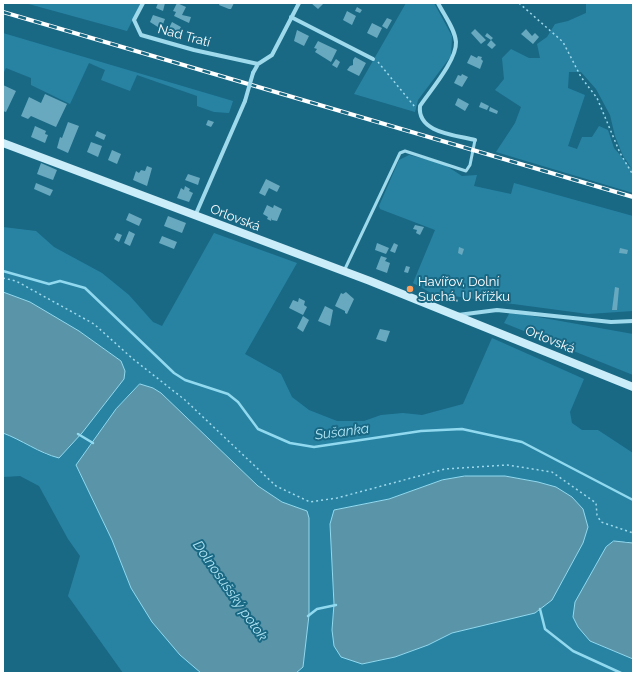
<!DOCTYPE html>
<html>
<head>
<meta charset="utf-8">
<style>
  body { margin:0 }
  #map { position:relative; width:636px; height:676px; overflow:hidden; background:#196985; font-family:Raleway,sans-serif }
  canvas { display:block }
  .frame { position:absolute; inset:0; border:4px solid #fff; pointer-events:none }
</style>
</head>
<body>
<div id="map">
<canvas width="636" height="676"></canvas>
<div class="frame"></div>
</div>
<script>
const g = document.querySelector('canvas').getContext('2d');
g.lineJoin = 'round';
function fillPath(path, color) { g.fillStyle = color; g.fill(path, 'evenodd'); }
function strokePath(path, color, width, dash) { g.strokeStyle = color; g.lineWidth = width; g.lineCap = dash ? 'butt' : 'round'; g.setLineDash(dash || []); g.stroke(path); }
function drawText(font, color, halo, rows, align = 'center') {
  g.font = font + ' Raleway,sans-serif'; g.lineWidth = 4; g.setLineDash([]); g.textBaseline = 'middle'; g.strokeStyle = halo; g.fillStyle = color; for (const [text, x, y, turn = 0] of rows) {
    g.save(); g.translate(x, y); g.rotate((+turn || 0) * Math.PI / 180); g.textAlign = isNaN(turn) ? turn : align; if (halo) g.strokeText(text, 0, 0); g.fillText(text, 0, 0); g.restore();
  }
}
const green = new Path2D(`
  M25,3H141L127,31Z
  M406,3H434L452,36L451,56L418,100L415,112L354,94Z
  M586,3H633V193L496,152L515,123L521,107L495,90L504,79L502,58L511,49L529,58H540L537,44L547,37L555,24L568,21L586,13ZM569,72H581L596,89L610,115L615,136L623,156L633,170L614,148L608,130L599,126L592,137H582L577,149L568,146L585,95L568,88Z
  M3,33L233,101L229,113L214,112L197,106V96L137,75L130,91L101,80L105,70L89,63L70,104L31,85V78L6,68L3,74Z
  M409,155L442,163L462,176L477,175L474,186L511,194L514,183L633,216V311L588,314L431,293L413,283L435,230L380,209L379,206L399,160Z
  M3,227L36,231L54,247L102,273L129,295L153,322L162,326L214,233L297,263L245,354L281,374L292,397L309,410L337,421H364L381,415L403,413L422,415L463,404L492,338L584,379L570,412L572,423L582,430H598L633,453V543L625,541L590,641L633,659V673H296L303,667L309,615V518L307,511L282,502L258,486L161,393L140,384L116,409L76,465L112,540L131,588L180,655L201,673H123L68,596L80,556L68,539L39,486L20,476L3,477V433L18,439L47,455L121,361C84,334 46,308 3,292ZM505,476C531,480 549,483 572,497L540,611L452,633L428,645L395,657L362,664L332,630L334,604L330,524L351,507L389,499L442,480Z
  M510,312L633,334V375L504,323Z`);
const water = new Path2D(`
  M3,292L30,302L79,331L121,361L125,371L124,379L82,433L59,458C39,453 22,440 3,433Z
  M140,384L153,388L161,393L258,486L282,502L307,511L309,518V615L303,667L296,673H201L180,655L152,622L131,588L112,540L76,465L116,409Z
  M465,476H505L538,482L556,487L572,497L583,509L588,527L583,543L552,600L535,613L452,633L428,645L395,657L362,664L341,657L334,646L332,630L334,604L330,524L334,510L389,499L442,480Z
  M614,541L633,543V659L590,641L578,627L573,617L575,602L606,547Z`);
const stream = new Path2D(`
  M3,271L49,284L60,281L85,288L174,373L185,380L228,394L238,402L258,429L290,443L314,447L421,431L462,429L522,442L633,500
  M78,434L93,443
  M540,609L545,629L573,651L621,673
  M308,616L317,609L336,605`);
const building = new Path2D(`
  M158,3H165L163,11L156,8Z
  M177,3L186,7L182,15L191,17L189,23L174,16L176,12L173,11Z
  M220,3H234L231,9H229L219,5Z
  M311,3H324L318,9Z
  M357,7L362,10L360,13L355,11Z
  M347,11L356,16L352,25L343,20Z
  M153,15L165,19L161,29L150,22Z
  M387,18L392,20L387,29L382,26Z
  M172,22L181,27L176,36L167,32Z
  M372,23L382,28L377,38L367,33Z
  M475,29L486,40L481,44L471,33Z
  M526,29L532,36L535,33L539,37L533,44L521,34Z
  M297,30L309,36L304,46L294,41Z
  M487,33L493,38L491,40L485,36Z
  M491,40L496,45L492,49L487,45Z
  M318,41L337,50L331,62L315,52L317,49L314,48Z
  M471,55L477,58L478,56L482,57L481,59L483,61L480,69L467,63Z
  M355,57L366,63L359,76L347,70L350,66L353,65V60Z
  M336,59L340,62L337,68L332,65Z
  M462,74L468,77L462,87L454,83L458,75L461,76Z
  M3,85L16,91L6,112L3,111Z
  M45,94L67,104L56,127L31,116L28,119L21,116L29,97L41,103Z
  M458,98L469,104L465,111L455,105Z
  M481,102L489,106L487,110L479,107Z
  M490,107L498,111L497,114L489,111Z
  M208,120L214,122L211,127L206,125Z
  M68,122L79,126L68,153L57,148L60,137L62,138Z
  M35,126L46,131L45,134L48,135L45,143L31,137Z
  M97,131L106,135L104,140L95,136Z
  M91,142L102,146L98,157L87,152Z
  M112,150L121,154L117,164L108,160Z
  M41,163L57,170L53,180L37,174Z
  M147,166L152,168L147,186L133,180L136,171L139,173L141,170L145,171Z
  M188,174L200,178L198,185L185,180Z
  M266,179L280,186L277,192L269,188L265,196L259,193Z
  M36,183L53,190L50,196L34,189Z
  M185,186L190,189L189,191L193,193L189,202L177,198L181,188L184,190Z
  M267,205L273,208L274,205L282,209L277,221L272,220V218L271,221L267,219L268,217L263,214Z
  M129,213L142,219L139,226L126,220Z
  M168,216L186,223L182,233L164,226Z
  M415,225L424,227L420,235L416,233L417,230L413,229Z
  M129,231L135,234L130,246L124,243Z
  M117,233L122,235L119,242L114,239Z
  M162,236L177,242L174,249L159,243Z
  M377,243L389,248L386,254L375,250Z
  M394,243L398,245L395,253L390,251Z
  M459,247L464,249L462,255L458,253Z
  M620,248L628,250L627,254L619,253Z
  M381,256L387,258L385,261L390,263L387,273L376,269Z
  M406,266L410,267L408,273L404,272Z
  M615,287L619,288L617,310H612Z
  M346,292L354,299L347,314L345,313V311L335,306L341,293L343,294Z
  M299,298L305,301L304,305L307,307L303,315L289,308L293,300L298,302Z
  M325,306L333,310L330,326L318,321Z
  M303,316L309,320L303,332L297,328Z
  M380,329L390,331L386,342L376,339Z`);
const path = new Path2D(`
  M519,3L563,42L581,77L597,98L620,153L633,175
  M378,62L415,107
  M3,278L16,281L94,324L133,359L185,400L276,486L310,502L337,498L445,469L507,465L552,472L596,503L597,515L601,522L633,533`);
const lane = new Path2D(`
  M344,271L400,153L405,151L466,171L470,165L475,140`);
const street = new Path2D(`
  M143,3L134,20L141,35L194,50L258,64
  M438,3C444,15 455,29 456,42C457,60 430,91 420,106C417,133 456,135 475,140
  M291,17L373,59
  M253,73L258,64L272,55L299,3
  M195,216L245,101
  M458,315L497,310L611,322L633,321`);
const secondary = new Path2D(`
  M3,143L370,281L633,387`);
const rail = new Path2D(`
  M3,12L633,197`);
const streetBridge = new Path2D(`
  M245,101L253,73`);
const markers = [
  [410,289,4,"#ff9e5a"]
];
const streetNames = [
  ["Nad Tratí",184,36,15],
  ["Orlovská",235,218,21],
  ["Orlovská",550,340,22]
];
const poiNames = [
  ["Havířov, Dolní",418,282],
  ["Suchá, U křížku",418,297]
];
const waterNames = [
  ["Sušanka",342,432,-7],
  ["Dolnosušský potok",230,591,55]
];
fillPath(green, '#2883a3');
fillPath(water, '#5a94a8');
strokePath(water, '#91d9ef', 1);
strokePath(stream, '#91d9ef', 2.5);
fillPath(building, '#68a9bf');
strokePath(path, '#9fd9ec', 1.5, [2, 3]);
strokePath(lane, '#9fd9ec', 3);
strokePath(street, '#9fd9ec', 4);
strokePath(secondary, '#cbedf9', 8);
strokePath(rail, '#fff', 4);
strokePath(rail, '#196985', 2.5, [8]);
strokePath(streetBridge, '#9fd9ec', 4);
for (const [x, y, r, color] of markers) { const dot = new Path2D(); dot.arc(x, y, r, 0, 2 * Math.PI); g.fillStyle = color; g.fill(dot); strokePath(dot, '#196985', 1.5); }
drawText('13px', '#fff', '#196985', streetNames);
drawText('13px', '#fff', '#196985', poiNames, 'left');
drawText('italic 14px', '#b2e5f5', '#196985', waterNames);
</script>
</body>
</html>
